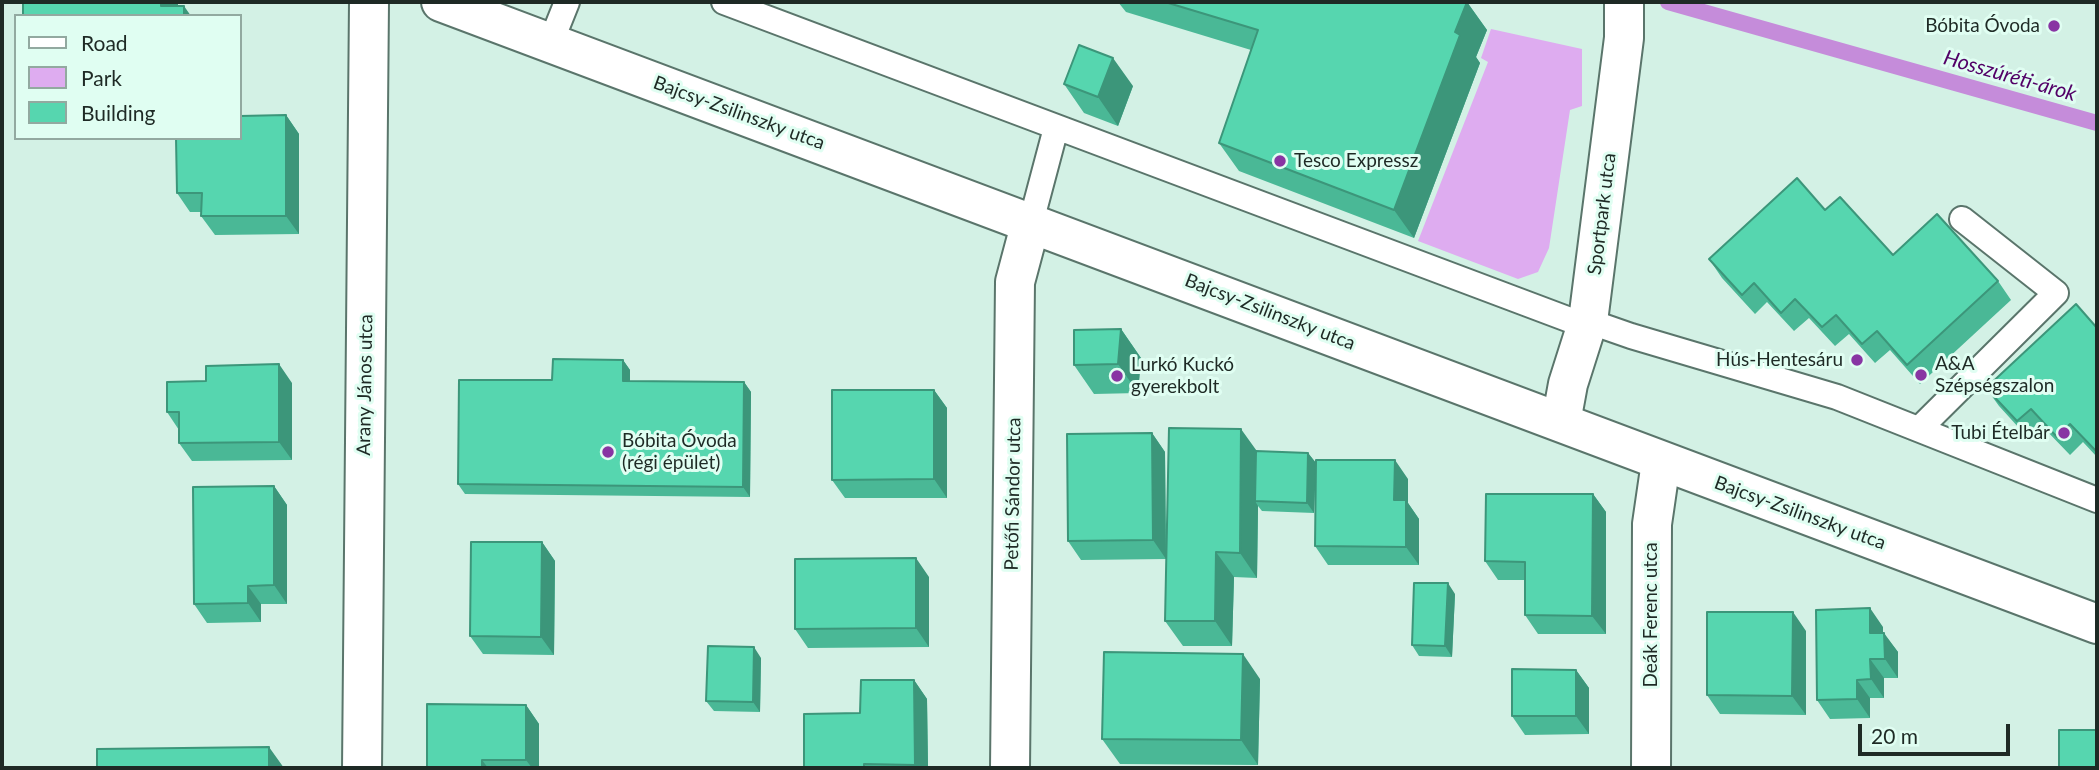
<!DOCTYPE html>
<html>
<head>
<meta charset="utf-8">
<style>
  body { margin:0 }
  #map { position:relative; width:2099px; height:770px; overflow:hidden; background:#d3f1e5; font-family:Lato,sans-serif }
  canvas { display:block }
  .frame { position:absolute; inset:0; border:4px solid #1e2a25; pointer-events:none }
  .legend { position:absolute; left:14px; top:14px; width:228px; height:126px; box-sizing:border-box; background:#e0fef2; border:2px solid #92a9a0; margin:0; padding:9px 12px; list-style:none; font-size:21px; color:#1e2a25 }
  .legend li { display:flex; align-items:center; gap:14px; height:35px }
  .legend b { width:35px; border:2px solid #92a9a0 }
  .scale { position:absolute; left:1858px; top:724px; width:152px; height:32px; box-sizing:border-box; border:4px solid #1e2a25; border-top:0; padding-left:9px; font-size:21px; line-height:24px; white-space:nowrap; color:#1e2a25; -webkit-text-stroke:5px #e0fef2; paint-order:stroke }
</style>
</head>
<body>
<div id="map">
<canvas width="2099" height="770"></canvas>
<div class="frame"></div>
<ul class="legend">
<li><b style="height:9px;background:#fff"></b>Road</li>
<li><b style="height:19px;background:#deacf0"></b>Park</li>
<li><b style="height:19px;background:#56d6af"></b>Building</li>
</ul>
<div class="scale">20 m</div>
</div>
<script>
const g = document.querySelector('canvas').getContext('2d');
g.lineJoin = 'round';
function fillPath(path, color) { g.fillStyle = color; g.fill(path, 'evenodd'); }
function strokePath(path, color, width, dash) { g.strokeStyle = color; g.lineWidth = width; g.lineCap = dash ? 'butt' : 'round'; g.setLineDash(dash || []); g.stroke(path); }
function drawText(font, color, halo, rows, align = 'center') {
  g.font = font + ' Lato,sans-serif'; g.lineWidth = 6; g.setLineDash([]); g.textBaseline = 'middle'; g.strokeStyle = halo; g.fillStyle = color; for (const [text, x, y, turn = 0] of rows) {
    g.save(); g.translate(x, y); g.rotate((+turn || 0) * Math.PI / 180); g.textAlign = isNaN(turn) ? turn : align; if (halo) g.strokeText(text, 0, 0); g.fillText(text, 0, 0); g.restore();
  }
}
const green = new Path2D(`
  M1491,29L1582,49V106L1570,110L1549,248L1538,272L1518,279L1418,241L1488,62L1481,58Z`);
const stream = new Path2D(`
  M1668,2L2097,123`);
const service = new Path2D(`
  M724,2L1586,326
  M551,42L567,2
  M1031,222L1056,128
  M1588,321L1631,336L1837,397L2097,500
  M1919,429L2056,293L1962,219`);
const minor = new Path2D(`
  M1561,422L1568,384L1588,321L1624,38V2
  M362,768L369,2
  M1010,768L1015,282L1031,222
  M1651,768L1652,524L1661,462`);
const secondary = new Path2D(`
  M441,2L2097,624`);
const wall = new Path2D(`
  M1118,2H1467L1487,30L1476,57L1480,63L1414,238L1239,171L1219,143L1251,50L1126,12Z
  M1064,84L1133,86L1118,126L1084,113Z
  M286,115L299,134V234L215,235L201,216V212H190L177,193Z
  M1825,210L1893,255L1998,281L2011,300L1920,384L1890,350L1875,363L1849,334L1835,346L1809,318L1794,331L1767,302L1755,314L1722,278L1709,259Z
  M2097,328V457L2083,442L2070,455L2044,428L2030,440L1999,406L1986,388Z
  M1121,329L1141,358L1138,393L1094,394L1074,365Z
  M623,360L630,370V381L744,382L751,392L750,497L465,494L458,484L552,380Z
  M292,383V460L192,461L179,443V430L167,412Z
  M934,390L947,408V498H845L832,480Z
  M1152,433L1165,452L1166,559L1081,560L1068,541Z
  M1256,451L1308,453L1316,463L1314,513L1262,511L1258,506L1257,578L1234,577L1232,646H1183L1165,621Z
  M1408,479V503L1419,519V565H1328L1315,546Z
  M274,486L287,505V604H261V622L207,623L194,604Z
  M1593,494L1606,512V634H1538L1525,615V580H1498L1485,561Z
  M542,542L555,561L554,655L483,654L470,636Z
  M929,577V647L808,648L795,629Z
  M1455,594L1452,657L1419,656L1412,645Z
  M1883,627V633L1898,652V678H1884V698H1870V718L1830,719L1817,700Z
  M1806,631V715L1720,714L1707,695Z
  M761,658L760,712L714,711L706,701Z
  M1576,670L1589,688V734L1525,735L1512,716Z
  M1260,679L1258,765L1120,764L1102,739Z
  M914,680L927,699L928,768H804L860,713Z
  M526,705L539,724V768H427Z`);
const shadedWall = new Path2D(`
  M161,2H178V16L161,6Z
  M1467,2L1487,30L1476,57L1480,63L1414,238L1394,210L1455,32Z
  M184,6L191,16H184Z
  M1113,58L1133,86L1118,126L1098,97Z
  M286,115L299,134V234L286,216Z
  M1121,329L1141,358L1138,393L1118,364Z
  M623,360L630,370V391L623,381Z
  M279,364L292,383V460L279,442Z
  M744,382L751,392L750,497L743,487Z
  M934,390L947,408V498L934,479Z
  M1241,429L1259,454L1255,501L1258,506L1257,578L1240,553Z
  M1152,433L1165,452L1166,559L1153,540Z
  M1308,453L1316,463L1314,513L1307,503Z
  M1395,460L1408,479V503L1419,519V565L1406,547L1394,500Z
  M274,486L287,505V604L274,585Z
  M1593,494L1606,512V634L1592,616Z
  M542,542L555,561L554,655L541,637Z
  M1216,552L1234,577L1232,646L1215,621Z
  M916,558L929,577V647L916,628Z
  M1448,583L1455,594L1452,657L1445,646Z
  M248,586L261,604V622L248,603Z
  M1870,608L1883,627V652L1870,633Z
  M1793,612L1806,631V715L1792,696Z
  M1884,633L1898,652V678L1885,659Z
  M754,647L761,658L760,712L753,702Z
  M1243,654L1260,679L1258,765L1241,740Z
  M1870,659L1884,678V698L1871,679Z
  M1576,670L1589,688V734L1576,716Z
  M914,680L927,699L928,768H917L915,765Z
  M1857,680L1870,698V718L1857,699Z
  M526,705L539,724V768H532L526,760Z
  M269,747L284,768H269Z
  M482,760L488,768H482Z`);
const building = new Path2D(`
  M23,2H161V6H184V16H23Z
  M1165,2H1467L1455,32L1460,35L1394,210L1219,143L1258,30Z
  M1079,45L1113,58L1098,97L1064,84Z
  M286,115V216H201L202,193H177L176,138H240V116Z
  M1797,178L1825,210L1840,197L1893,255L1937,214L1998,281L1907,365L1877,331L1862,344L1836,315L1822,327L1795,299L1781,313L1754,283L1742,295L1709,259Z
  M2076,304L2097,328V452L2070,424L2057,437L2031,409L2017,421L1986,388Z
  M1121,329L1118,364L1074,365V330Z
  M553,359L623,360V381L744,382L743,487L458,484L459,380H552Z
  M279,364V442L179,443V412H167V382L206,381V366Z
  M832,390H934V479L832,480Z
  M1169,428L1241,429L1240,553L1216,552L1215,621H1165Z
  M1152,433L1153,540L1068,541L1067,434Z
  M1256,451L1308,453L1307,503L1255,501Z
  M1316,460H1395L1394,500H1406V547L1315,546Z
  M274,486V585L248,586V603L194,604L193,487Z
  M1486,494H1593L1592,616L1525,615V562L1485,561Z
  M471,542H542L541,637L470,636Z
  M916,558V628L795,629V559Z
  M1414,583H1448L1445,646L1412,645Z
  M1870,608V633H1884L1885,659H1870L1871,679L1857,680V699L1817,700L1816,610Z
  M1707,612H1793L1792,696L1707,695Z
  M708,646L754,647L753,702L706,701Z
  M1104,652L1243,654L1241,740L1102,739Z
  M1512,669L1576,670V716H1512Z
  M861,680H914L915,765L864,764V768H804V714L860,713Z
  M427,704L526,705V760H482V768H427Z
  M2059,730H2097V768H2059Z
  M269,747V768H97V749Z`);
const markers = [
  [2054,26,7,"#8835a3"],
  [1280,161,7,"#8835a3"],
  [1857,360,7,"#8835a3"],
  [1921,375,7,"#8835a3"],
  [1117,376,7,"#8835a3"],
  [2064,433,7,"#8835a3"],
  [608,452,7,"#8835a3"]
];
const poiNames = [
  ["Bóbita Óvoda",2040,26,"right"],
  ["Tesco Expressz",1294,161],
  ["Hús-Hentesáru",1843,360,"right"],
  ["A&A",1935,364],
  ["Szépségszalon",1935,386],
  ["Lurkó Kuckó",1131,365],
  ["gyerekbolt",1131,387],
  ["Tubi Ételbár",2050,433,"right"],
  ["Bóbita Óvoda",622,441],
  ["(régi épület)",622,463]
];
const streetNames = [
  ["Bajcsy-Zsilinszky utca",739,113,20],
  ["Sportpark utca",1602,214,-83],
  ["Bajcsy-Zsilinszky utca",1270,312,21],
  ["Arany János utca",365,385,-89],
  ["Petőfi Sándor utca",1013,494,-89],
  ["Bajcsy-Zsilinszky utca",1800,513,20],
  ["Deák Ferenc utca",1651,615,-90]
];
const waterNames = [
  ["Hosszúréti-árok",2010,76,16]
];
fillPath(green, '#deacf0');
strokePath(stream, '#c58cda', 16);
strokePath(service, '#5a756b', 28);
strokePath(minor, '#5a756b', 42);
strokePath(secondary, '#5a756b', 42);
strokePath(service, '#fff', 24);
strokePath(minor, '#fff', 38);
strokePath(secondary, '#fff', 38);
fillPath(wall, '#4ab896');
fillPath(shadedWall, '#3c967a');
fillPath(building, '#56d6af');
strokePath(building, '#3c967a', 2);
for (const [x, y, r, color] of markers) { const dot = new Path2D(); dot.arc(x, y, r, 0, 2 * Math.PI); g.fillStyle = color; g.fill(dot); strokePath(dot, '#e0fef2', 2.5); }
drawText('19px', '#1e2a25', '#e0fef2', poiNames, 'left');
drawText('19px', '#1e2a25', '#e0fef2', streetNames);
drawText('italic 21px', '#520167', '#e0fef2', waterNames);
</script>
</body>
</html>
